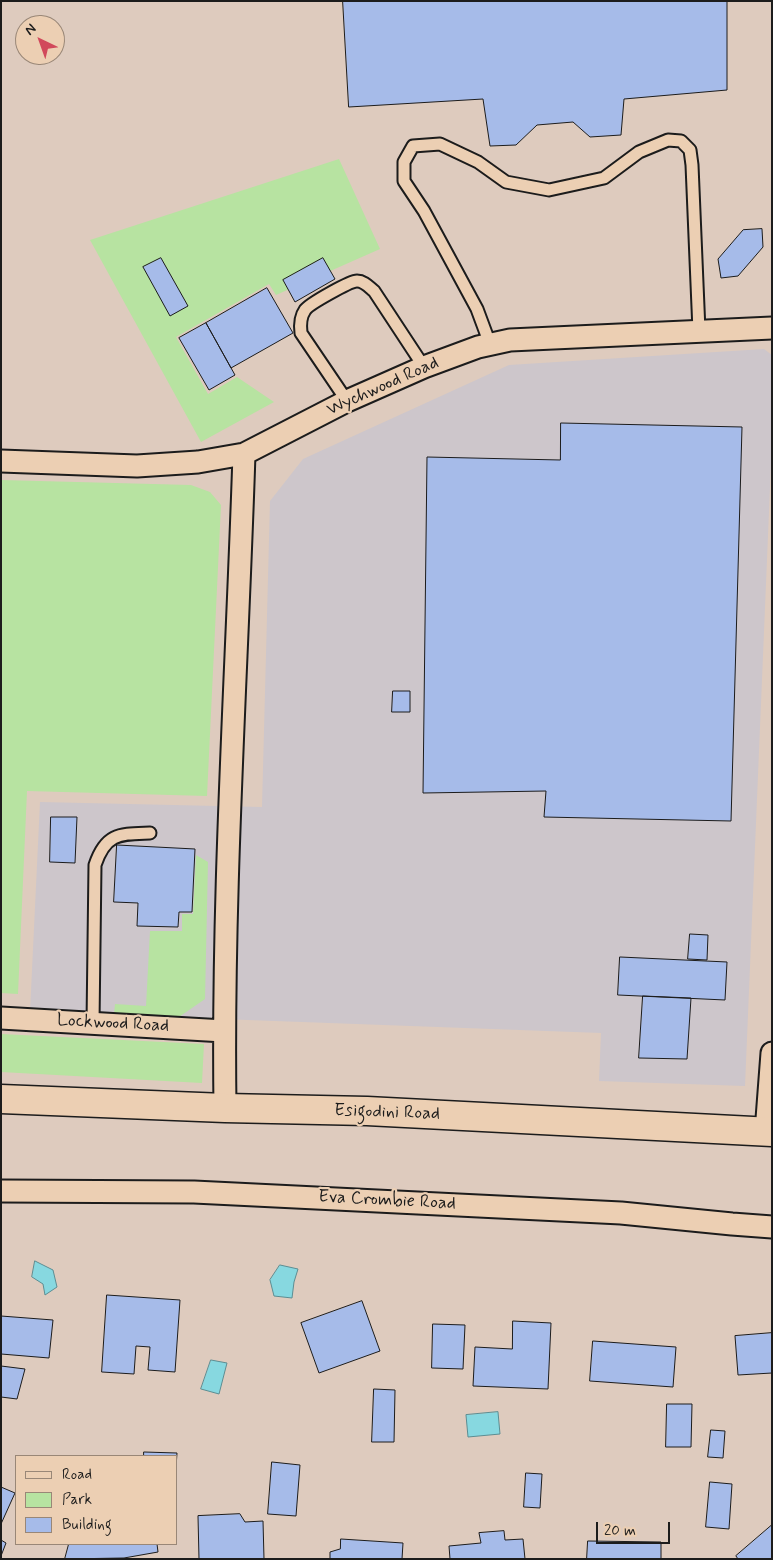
<!DOCTYPE html>
<html>
<head>
<meta charset="utf-8">
<style>
  body { margin:0 }
  #map { position:relative; width:773px; height:1560px; overflow:hidden; background:#decbbe; font-family:Mynerve,sans-serif }
  canvas { display:block }
  .frame { position:absolute; inset:0; border:2px solid #1c1c1c; pointer-events:none }
  .legend { position:absolute; left:15px; top:1455px; width:162px; height:90px; box-sizing:border-box; background:#eccfb3; border:1px solid #998777; margin:0; padding:6px 9px; list-style:none; font-size:15px; color:#1c1c1c }
  .legend li { display:flex; align-items:center; gap:10px; height:25px }
  .legend b { width:25px; border:1px solid #998777 }
  .north { position:absolute; left:15px; top:15px; width:50px; height:50px; box-sizing:border-box; background:#eccfb3; border:1px solid #998777; border-radius:50%; rotate:318deg; font-size:14px; font-weight:700; line-height:20px; text-align:center; color:#1c1c1c }
  .north::after { content:''; display:block; margin:auto; width:18px; height:22px; background:#d1495b; clip-path:polygon(50% 0,100% 100%,50% 72%,0 100%) }
  .scale { position:absolute; left:596px; top:1522px; width:74px; height:22px; box-sizing:border-box; border:2px solid #1c1c1c; border-top:0; padding-left:6px; font-size:15px; line-height:18px; white-space:nowrap; color:#1c1c1c; -webkit-text-stroke:4px #eccfb3; paint-order:stroke }
</style>
</head>
<body>
<div id="map">
<canvas width="773" height="1560"></canvas>
<div class="frame"></div>
<ul class="legend">
<li><b style="height:6px;background:#eccfb3"></b>Road</li>
<li><b style="height:14px;background:#b7e3a1"></b>Park</li>
<li><b style="height:14px;background:#a6bbe9"></b>Building</li>
</ul>
<div class="north">N</div>
<div class="scale">20 m</div>
</div>
<script>
const g = document.querySelector('canvas').getContext('2d');
g.lineJoin = 'round';
function fillPath(path, color) { g.fillStyle = color; g.fill(path, 'evenodd'); }
function strokePath(path, color, width, dash) { g.strokeStyle = color; g.lineWidth = width; g.lineCap = dash ? 'butt' : 'round'; g.setLineDash(dash || []); g.stroke(path); }
function drawText(font, color, halo, rows, align = 'center') {
  g.font = font + ' Mynerve,sans-serif'; g.lineWidth = 4.5; g.setLineDash([]); g.textBaseline = 'middle'; g.strokeStyle = halo; g.fillStyle = color; for (const [text, x, y, turn = 0] of rows) {
    g.save(); g.translate(x, y); g.rotate((+turn || 0) * Math.PI / 180); g.textAlign = isNaN(turn) ? turn : align; if (halo) g.strokeText(text, 0, 0); g.fillText(text, 0, 0); g.restore();
  }
}
const built = new Path2D(`
  M764,349L772,355V440L745,1086L599,1081L601,1033L30,1012L40,802L262,807L270,501L303,459L509,365Z`);
const green = new Path2D(`
  M339,159L380,249L276,295L269,284L176,337L208,394L237,377L274,402L201,442L90,240Z
  M1,480L191,485L210,492L221,505L207,796L27,791L18,994L1,993Z
  M196,855L208,862L205,999L179,1017L114,1014L115,1004L146,1006L150,931H182V914H193Z
  M1,1034L204,1044L202,1083L1,1072Z`);
const water = new Path2D(`
  M35,1261L53,1270L57,1287L45,1295L43,1284L32,1277Z
  M280,1265L298,1269L294,1282L292,1298L274,1296L270,1280Z
  M211,1360L227,1363L219,1394L201,1389Z
  M498,1412L500,1434L468,1437L466,1415Z`);
const building = new Path2D(`
  M343,1H727V90L624,99L621,135L590,137L573,122L537,125L516,145L490,146L483,99L349,107Z
  M762,229L763,247L738,276L721,278L718,259L743,230Z
  M161,258L188,306L170,316L143,267Z
  M323,258L335,279L295,302L283,280Z
  M267,288L293,333L231,368L206,323Z
  M206,323L235,375L209,390L179,338Z
  M561,423L742,427L731,821L544,817L546,791L423,793L427,457L560,460Z
  M393,691H410V712H392Z
  M51,817H77L75,863L50,862Z
  M117,845L195,849L192,912H179L178,927L137,926L138,903L114,902Z
  M690,934L708,935L707,960L688,959Z
  M620,957L727,962L725,1000L618,995Z
  M643,996L691,998L687,1059L639,1058Z
  M107,1295L180,1300L175,1372L148,1370L150,1347L136,1346L134,1374L102,1372Z
  M362,1301L380,1351L319,1373L301,1323Z
  M1,1316L53,1320L49,1358L1,1354Z
  M513,1321L551,1323L548,1389L473,1386L475,1347L512,1349Z
  M433,1324L465,1325L463,1369L432,1368Z
  M772,1333V1373L738,1375L735,1336Z
  M593,1341L676,1347L673,1387L590,1381Z
  M1,1366L25,1369L17,1399L1,1397Z
  M374,1389L395,1390L394,1442H372Z
  M667,1404H692L691,1447H666Z
  M711,1430L725,1431L723,1458L708,1457Z
  M144,1452L177,1453L176,1467V1456H144Z
  M272,1462L300,1465L296,1516L268,1514Z
  M526,1473L542,1474L540,1508L524,1507Z
  M710,1482L732,1484L729,1529L706,1527Z
  M1,1487L15,1493L1,1524Z
  M240,1514L245,1522L263,1521L264,1559H199L198,1516Z
  M772,1525V1559H738L736,1556Z
  M504,1531L505,1540L523,1539L525,1559H450L449,1546L481,1543L479,1533Z
  M341,1539L403,1543L402,1559H330V1552L340,1549Z
  M1,1540L6,1543L1,1556Z
  M588,1541L661,1542V1559H587Z
  M69,1544H157L158,1552L124,1558L65,1559Z`);
const service = new Path2D(`
  M490,344L477,309L424,211L404,181V162L413,146L440,144L478,162L506,182L549,190L604,178L639,152L668,140L681,141L690,150L692,165L699,331
  M347,401L301,333C300,325 300,317 305,310C309,304 350,281 357,281C364,281 369,287 374,291L424,367
  M93,1023L95,865C106,832 121,834 150,833`);
const minor = new Path2D(`
  M1,461L137,466L198,462L244,454L347,401L424,367L478,347L510,340L772,328
  M1,1018L224,1031
  M225,1108C222,890 237,672 244,454
  M766,1132L772,1053
  M1,1191L194,1192L621,1213L732,1224L772,1227`);
const secondary = new Path2D(`
  M1,1099L225,1108L367,1111L772,1132`);
const streetNames = [
  ["Wychwood Road",383,387,-24],
  ["Lockwood Road",113,1024,3],
  ["Esigodini Road",387,1113,2],
  ["Eva Crombie Road",387,1201,3]
];
fillPath(built, '#cdc6cb');
fillPath(green, '#b7e3a1');
fillPath(water, '#87d8e0');
strokePath(water, '#5c8d92', 1);
fillPath(building, '#a6bbe9');
strokePath(building, '#1c1c1c', 1);
strokePath(service, '#1c1c1c', 15);
strokePath(minor, '#1c1c1c', 25);
strokePath(secondary, '#1c1c1c', 31);
strokePath(service, '#eccfb3', 11);
strokePath(minor, '#eccfb3', 21);
strokePath(secondary, '#eccfb3', 28);
drawText('18px', '#1c1c1c', '#eccfb3', streetNames);
</script>
</body>
</html>
